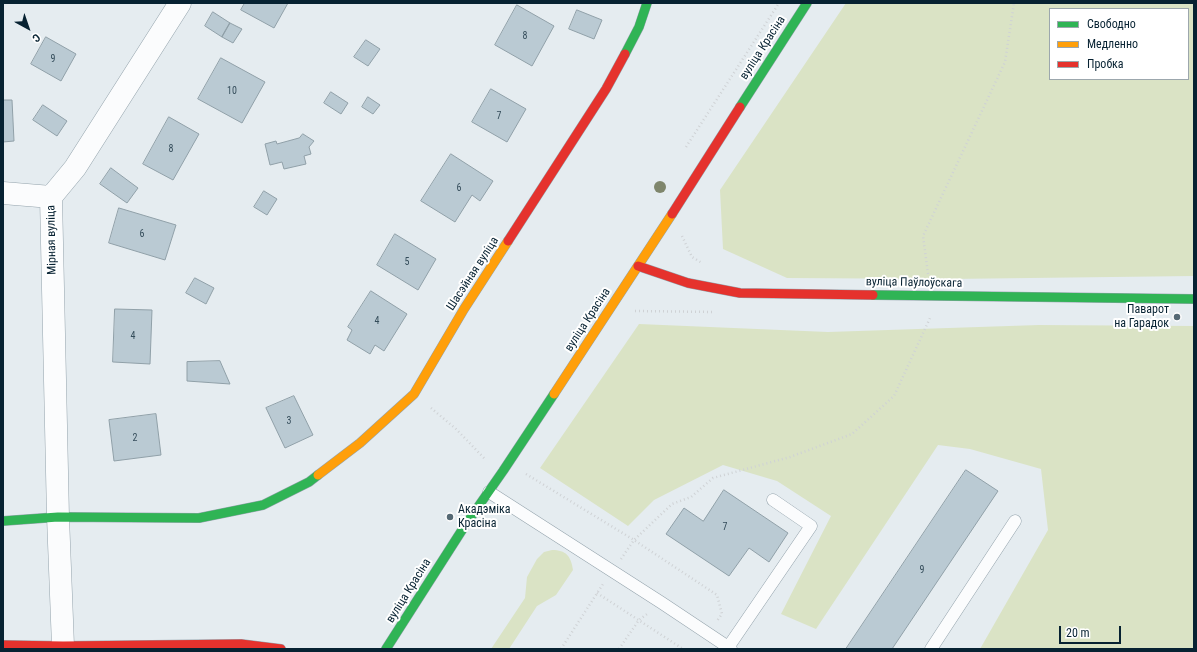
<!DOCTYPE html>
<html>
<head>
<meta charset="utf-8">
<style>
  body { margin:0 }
  #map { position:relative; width:1197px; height:652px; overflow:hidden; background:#e5ecf0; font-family:"Roboto Condensed",sans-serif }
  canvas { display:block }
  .frame { position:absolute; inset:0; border:4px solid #072232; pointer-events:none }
  .legend { position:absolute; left:1049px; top:8px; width:140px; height:72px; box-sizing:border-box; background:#fff; border:1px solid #9ca7ad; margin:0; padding:5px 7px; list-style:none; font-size:12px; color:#072232 }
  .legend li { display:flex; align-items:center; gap:8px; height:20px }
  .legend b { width:20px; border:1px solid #9ca7ad }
  .north { position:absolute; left:8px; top:8px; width:40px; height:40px; -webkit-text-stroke:3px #fff; paint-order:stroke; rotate:140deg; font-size:11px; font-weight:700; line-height:16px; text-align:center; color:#072232 }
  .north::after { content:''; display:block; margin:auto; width:14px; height:18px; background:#072232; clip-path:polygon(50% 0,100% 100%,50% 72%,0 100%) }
  .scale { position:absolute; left:1059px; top:626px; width:62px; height:18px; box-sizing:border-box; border:2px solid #072232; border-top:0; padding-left:5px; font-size:12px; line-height:14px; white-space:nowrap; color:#072232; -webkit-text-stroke:3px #fff; paint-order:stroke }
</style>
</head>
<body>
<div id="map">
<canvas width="1197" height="652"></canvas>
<div class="frame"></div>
<ul class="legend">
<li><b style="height:5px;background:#30b455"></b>Свободно</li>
<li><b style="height:5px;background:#ff9f0a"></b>Медленно</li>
<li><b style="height:5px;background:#e5322d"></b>Пробка</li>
</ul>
<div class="north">С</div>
<div class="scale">20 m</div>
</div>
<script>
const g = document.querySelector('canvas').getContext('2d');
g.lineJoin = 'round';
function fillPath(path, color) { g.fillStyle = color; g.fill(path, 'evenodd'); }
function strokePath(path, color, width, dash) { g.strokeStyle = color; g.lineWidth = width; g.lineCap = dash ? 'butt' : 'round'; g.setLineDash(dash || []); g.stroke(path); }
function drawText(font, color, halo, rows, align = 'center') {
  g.font = font + ' "Roboto Condensed",sans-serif'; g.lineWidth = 4; g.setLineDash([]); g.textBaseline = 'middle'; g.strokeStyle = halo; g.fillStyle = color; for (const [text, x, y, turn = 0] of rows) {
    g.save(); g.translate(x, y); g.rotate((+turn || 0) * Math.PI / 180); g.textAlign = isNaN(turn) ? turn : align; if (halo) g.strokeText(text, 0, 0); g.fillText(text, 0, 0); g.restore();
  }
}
const green = new Path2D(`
  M846,3H1194V276L948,279L787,278L723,249L720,190ZM1050,9H1188V79H1050Z
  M639,324L828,332L1039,325L1194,326V649H980L1048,530L1041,469L970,449L938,445L816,629L781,614L831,516L777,481L723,465L654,500L628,526L540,468Z
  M552,550C566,550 571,556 573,570L556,595L537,606L509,649H491L525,598L527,577L537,559L544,552Z`);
const building = new Path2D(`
  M245,3H288L274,28L241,10Z
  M517,5L554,26L532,66L495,45Z
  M577,10L602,20L594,39L569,29Z
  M213,12L230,23L222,37L205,26Z
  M230,23L242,29L233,43L222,37Z
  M46,37L76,54L61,81L31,64Z
  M366,40L380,49L368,66L354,57Z
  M221,58L265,82L242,123L198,99Z
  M491,89L526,109L507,142L472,122Z
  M331,92L348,103L341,114L324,103Z
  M368,97L380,105L373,114L362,107Z
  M3,100H12L14,141L3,142Z
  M43,105L67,121L57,136L33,120Z
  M169,117L199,134L173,180L143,164Z
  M303,134L314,141L309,147L311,154L304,156L306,164L284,169L282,162L270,165L265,144L276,141L277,144L299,138Z
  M451,154L493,181L480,201L472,195L455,222L421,201Z
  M111,168L138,188L127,203L100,184Z
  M264,191L277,199L267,215L254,207Z
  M119,208L176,225L165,260L109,243Z
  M395,234L436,259L418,290L377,265Z
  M195,278L214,288L206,304L186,293Z
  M371,291L407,314L384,351L375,345L370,354L347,340L352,330L348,327Z
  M115,309L152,310L150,364L113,362Z
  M220,361L230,384L187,381V362Z
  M294,396L313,435L285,448L266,408Z
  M156,414L161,455L114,461L109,420Z
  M966,470L998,491L892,649H846Z
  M724,490L788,533L769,562L749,548L729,576L666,534L684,508L703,521Z`);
const path = new Path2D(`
  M686,147L779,3
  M682,236L692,257L702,263
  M928,274L923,236L1005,62L1014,3
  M635,311L714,312
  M431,408L456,429L485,459
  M526,474L634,540L717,595L722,614L717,621
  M621,559L634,540L672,504L691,497L713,478L790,457L852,434L894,396L930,318
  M597,593L683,649
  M561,649L603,584
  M619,649L639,620L647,614`);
const lane = new Path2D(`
  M489,492L662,603L731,649
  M727,649L811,526L773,500
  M931,649L1015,521`);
const street = new Path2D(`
  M3,193L51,197
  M63,646L58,517L51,197L75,168L180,3`);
const fast = new Path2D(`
  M625,54L639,27L647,3
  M740,107L807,3
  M873,295L1194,299
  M3,521L58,517L199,518L263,505L309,482L318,475
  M386,649L464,527L503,471L554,394`);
const slow = new Path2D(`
  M554,394L672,214
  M318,475L360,443L414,394L464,309L508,241`);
const jam = new Path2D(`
  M672,214L740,107
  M508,241L606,89L625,54
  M638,266L688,283L740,293L873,295
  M3,645L63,646L241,644L281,649`);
const trees = [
  [660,187]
];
const markers = [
  [1177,317,4,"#556974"],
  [450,517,4,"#556974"]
];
const numberNames = [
  ["8",525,36],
  ["9",53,59],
  ["10",232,91],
  ["7",499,116],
  ["8",171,149],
  ["6",459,188],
  ["6",142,234],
  ["5",407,262],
  ["4",377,321],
  ["4",133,336],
  ["3",289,421],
  ["2",135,438],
  ["7",725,527],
  ["9",922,570]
];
const streetNames = [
  ["вуліца Красіна",763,48,-57],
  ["Мірная вуліца",52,240,-91],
  ["Шасэйная вуліца",473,274,-57],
  ["вуліца Паўлоўскага",914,283,1],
  ["вуліца Красіна",588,320,-57],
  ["вуліца Красіна",409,591,-58]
];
const poiNames = [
  ["Паварот",1169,310],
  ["на Гарадок",1169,324],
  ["Акадэміка",458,510,"left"],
  ["Красіна",458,524,"left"]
];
fillPath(green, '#dae3c5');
fillPath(building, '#bacad3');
strokePath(building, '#90a0a8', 1);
strokePath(lane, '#94a3ac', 13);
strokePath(street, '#94a3ac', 23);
strokePath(fast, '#94a3ac', 10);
strokePath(slow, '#94a3ac', 10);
strokePath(jam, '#94a3ac', 10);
strokePath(path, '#cfd2d5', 2.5, [1, 3]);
strokePath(lane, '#fbfcfd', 12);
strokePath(street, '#fbfcfd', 22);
strokePath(fast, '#30b455', 9);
strokePath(slow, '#ff9f0a', 9);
strokePath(jam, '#e5322d', 9);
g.fillStyle = '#7f866c';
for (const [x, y] of trees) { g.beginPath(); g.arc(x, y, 6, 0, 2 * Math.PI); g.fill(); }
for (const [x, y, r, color] of markers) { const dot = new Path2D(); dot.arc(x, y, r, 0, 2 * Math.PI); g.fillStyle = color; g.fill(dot); strokePath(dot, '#fff', 1.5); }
drawText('10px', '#344c5a', null, numberNames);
drawText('12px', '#072232', '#fff', streetNames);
drawText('12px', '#072232', '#fff', poiNames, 'right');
</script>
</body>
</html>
